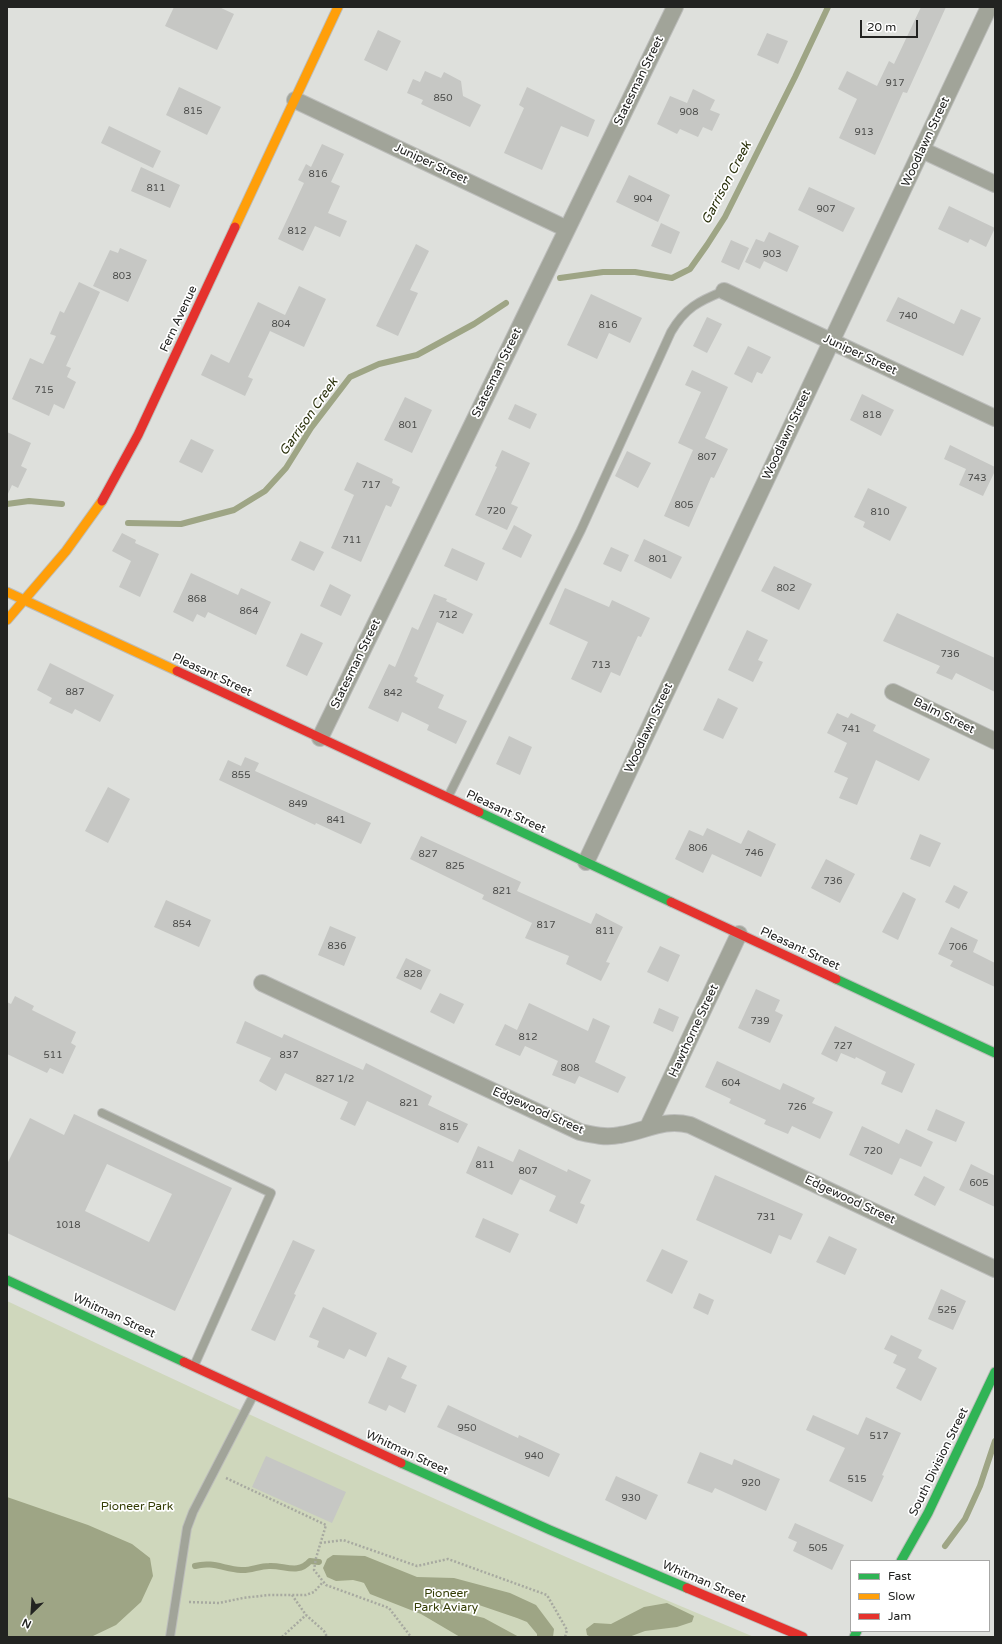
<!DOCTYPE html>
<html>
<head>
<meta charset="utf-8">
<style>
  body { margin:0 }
  #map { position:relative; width:1002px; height:1644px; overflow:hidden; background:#dee0dc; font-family:"Varela Round",sans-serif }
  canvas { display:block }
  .frame { position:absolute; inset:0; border:8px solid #222321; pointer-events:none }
  .legend { position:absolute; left:850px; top:1560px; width:140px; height:72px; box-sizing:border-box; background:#fff; border:1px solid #a7a7a6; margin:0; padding:5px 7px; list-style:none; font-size:12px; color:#222321 }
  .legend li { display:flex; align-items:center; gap:8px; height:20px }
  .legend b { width:20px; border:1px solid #a7a7a6 }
  .north { position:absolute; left:12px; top:1592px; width:40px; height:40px; -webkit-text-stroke:3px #fff; paint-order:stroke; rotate:205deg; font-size:11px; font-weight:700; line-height:16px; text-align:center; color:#222321 }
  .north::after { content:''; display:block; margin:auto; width:14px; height:18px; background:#222321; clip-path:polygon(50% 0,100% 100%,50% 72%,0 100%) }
  .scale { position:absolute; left:860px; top:20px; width:58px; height:18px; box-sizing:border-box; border:2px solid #222321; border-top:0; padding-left:5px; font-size:12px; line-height:14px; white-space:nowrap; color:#222321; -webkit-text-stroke:3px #fff; paint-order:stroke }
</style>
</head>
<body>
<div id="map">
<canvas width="1002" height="1644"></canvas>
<div class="frame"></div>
<ul class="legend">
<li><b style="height:5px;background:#30b455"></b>Fast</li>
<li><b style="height:5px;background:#ff9f0a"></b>Slow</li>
<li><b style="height:5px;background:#e5322d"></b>Jam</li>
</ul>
<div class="north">N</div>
<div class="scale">20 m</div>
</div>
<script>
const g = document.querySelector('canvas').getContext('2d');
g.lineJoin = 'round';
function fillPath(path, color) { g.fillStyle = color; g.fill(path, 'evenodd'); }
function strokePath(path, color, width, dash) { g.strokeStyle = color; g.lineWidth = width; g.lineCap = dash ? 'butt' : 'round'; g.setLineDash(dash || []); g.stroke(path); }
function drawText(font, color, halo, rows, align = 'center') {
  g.font = font + ' "Varela Round",sans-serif'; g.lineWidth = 3.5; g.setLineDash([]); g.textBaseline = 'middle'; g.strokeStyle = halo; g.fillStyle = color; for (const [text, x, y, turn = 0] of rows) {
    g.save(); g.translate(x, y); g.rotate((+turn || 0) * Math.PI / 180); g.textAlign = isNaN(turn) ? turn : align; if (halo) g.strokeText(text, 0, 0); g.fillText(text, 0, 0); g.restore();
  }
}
const green = new Path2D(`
  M7,1301C254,1418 502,1532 754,1637H7Z`);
const water = new Path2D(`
  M7,1497L88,1525L132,1544L150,1558L153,1576L141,1602L116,1625L93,1636L7,1637Z
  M333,1555L365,1556L417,1577L454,1578L510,1593L536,1605L554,1629L553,1637H537V1634L527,1622L517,1618L476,1604L441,1600V1604L448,1609L484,1618L519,1637H460L421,1614L370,1594L364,1583L361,1582L353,1580L336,1581L327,1577L323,1568L327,1559Z
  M667,1603L694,1616L692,1622L677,1627L645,1631L629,1637H591L587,1635L586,1629L594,1623L611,1624L644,1607Z`);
const stream = new Path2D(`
  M560,278L603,272H635L672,278L690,269L707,245L725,217L795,77L828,7
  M7,504L29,501L62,504
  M128,523L181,524L234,510L265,491L286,468L311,428L350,377L379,364L417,355L474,324L506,303
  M945,1546L965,1519L980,1486L995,1441
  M195,1566C212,1561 224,1569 241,1570C250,1571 259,1566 269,1566C284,1565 298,1575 310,1561L319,1562`);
const building = new Path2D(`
  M174,7H219L234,14L217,50L165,26Z
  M921,7H946L907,93L903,92L875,155L839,138L857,99L838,89L847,71L877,86L889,61L894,64Z
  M378,30L401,41L387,71L364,60Z
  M767,33L788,41L778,64L757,55Z
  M425,71L441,78L444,72L461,81L463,96L481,105L470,127L421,104L423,100L407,93L413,79L420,82Z
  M179,87L221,107L207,135L166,115Z
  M527,87L595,120L588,137L561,126L542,170L504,153L524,108L519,105Z
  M693,89L715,100L710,110L720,114L712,131L703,127L698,137L680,129L677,134L657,124L670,96L687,103Z
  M109,126L161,151L153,168L101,143Z
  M322,144L344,154L331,182L340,186L328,213L347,221L340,237L315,226L303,251L278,239L304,183L298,180L306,164L311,167Z
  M141,167L180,185L170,208L131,191Z
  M629,175L670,195L658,222L616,202Z
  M809,187L855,208L843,232L798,210Z
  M949,206L995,228L986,247L970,239L968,243L938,229Z
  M661,223L680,232L671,254L651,246Z
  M769,232L799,246L787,272L764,261L760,269L745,262L756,239L764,242Z
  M731,240L749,248L739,270L721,262Z
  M416,244L429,251L410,290L418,293L398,336L376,326Z
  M120,248L147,260L128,302L93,286L110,250L118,253Z
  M79,282L100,292L66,366L71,368L67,377L76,382L64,409L54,404L49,416L12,399L30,358L43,364L56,336L50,334L60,311L64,313Z
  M299,286L326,299L304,347L270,331L248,377L253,379L245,396L201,375L211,354L229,363L258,302L285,315Z
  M591,294L642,318L630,343L609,333L597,359L567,345Z
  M898,297L954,324L961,309L981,318L963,356L886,321Z
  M707,317L722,324L707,353L693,346Z
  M748,346L771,357L762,374L757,372L752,383L734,374Z
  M692,370L728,387L705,438L728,449L714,478L711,477L689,527L664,516L693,450L678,443L701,392L685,385Z
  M862,394L894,410L881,436L850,420Z
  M405,397L432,410L412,453L384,440Z
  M515,404L537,414L530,429L508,419Z
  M7,432L31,443L21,466L27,469L18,488L12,485L7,496Z
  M191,439L214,450L202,473L179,462Z
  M950,445L995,467V471L983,496L959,485L966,469L944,459Z
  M502,450L530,463L511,504L518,507L507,530L475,515L497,467L495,466Z
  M627,451L651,463L638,488L615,476Z
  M357,462L393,479L392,483L400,487L391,507L386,505L361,562L331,548L354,495L344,490Z
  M868,488L907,507L890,541L863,527L865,522L854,517Z
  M514,525L532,535L521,558L502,549Z
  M122,533L136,540L135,543L159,554L140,597L119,587L131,561L112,551Z
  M644,539L682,557L671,579L634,561Z
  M300,541L324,552L314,571L291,560Z
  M611,547L629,555L621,572L603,564Z
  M452,548L485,563L477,581L444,566Z
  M774,566L812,584L799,610L761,591Z
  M191,573L238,595L241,588L271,602L256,635L208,612L205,618L197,614L193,622L173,612Z
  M330,584L351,595L341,616L320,606Z
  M565,588L609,607L612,600L650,618L641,637L638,636L620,676L611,672L601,693L571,679L588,642L549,624Z
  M434,594L447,599L446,601L473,614L463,634L437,622L414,676L418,678L416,682L444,695L438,708L467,721L456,744L427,730L429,725L402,712L398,722L368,708L389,664L395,667L412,627L418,630Z
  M897,613L995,658V692L956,673L952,680L936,673L940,666L883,641Z
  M747,630L768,640L758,660L763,662L753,682L728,670Z
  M301,633L323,643L307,676L286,666Z
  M50,663L114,695L100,722L75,709L72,714L49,703L52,698L37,690Z
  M718,698L738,708L723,739L703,730Z
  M837,713L848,718L851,713L876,725L873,731L930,759L919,781L876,760L857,805L839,798L848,778L834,772L847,743L827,733Z
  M509,736L532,747L520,775L496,764Z
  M245,757L259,763L255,771L371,823L361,844L316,823L315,825L219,780L228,760L241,766Z
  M108,787L130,799L108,843L85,831Z
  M707,828L741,844L748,830L776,844L761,877L712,854L703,873L675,859L689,830L703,836Z
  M920,834L941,843L930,867L910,859Z
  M421,836L521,882L517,891L591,924L596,913L623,927L606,962L610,963L601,981L566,964L569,956L525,938L532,923L482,899L484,895L410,859Z
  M826,859L855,874L840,903L811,888Z
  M954,885L968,892L959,909L945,902Z
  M903,892L916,899L898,940L882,932Z
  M166,900L211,920L199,947L154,927Z
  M330,926L356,937L344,966L318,955Z
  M951,927L978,940L973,952L995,963V987L950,966L953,961L938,954Z
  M660,946L680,955L668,982L647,972Z
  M406,958L431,970L421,990L396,978Z
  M756,989L780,1000L775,1011L783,1015L770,1043L738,1028Z
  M440,993L464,1004L454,1024L430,1012Z
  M15,996L34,1006L32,1010L76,1032L71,1043L76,1046L63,1074L50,1068L47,1073L7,1054V1002L11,1004Z
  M529,1003L588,1031L593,1018L610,1026L595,1062L626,1077L618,1093L579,1076L575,1084L552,1075L558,1061L525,1046L520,1056L495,1045L505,1024L517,1030Z
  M659,1008L679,1017L673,1032L653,1023Z
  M245,1021L282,1038L284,1034L363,1070L366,1063L432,1096L428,1105L468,1124L458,1143L367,1101L355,1126L340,1119L348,1102L285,1073L276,1091L259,1081L271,1058L236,1043Z
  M835,1026L915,1064L902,1093L881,1084L886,1072L856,1057L855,1059L841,1053L837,1062L821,1054Z
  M717,1061L780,1090L783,1083L815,1098L812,1103L833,1112L820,1139L792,1126L788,1134L764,1124L766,1120L729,1103L731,1099L705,1087Z
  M936,1109L965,1122L956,1142L927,1130Z
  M74,1114L232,1188L175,1311L7,1233V1164L30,1118L64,1135ZM107,1164L172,1194L149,1242L85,1211Z
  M862,1126L899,1144L906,1129L933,1142L921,1167L900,1158L892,1175L849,1155Z
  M478,1146L513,1162L519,1149L567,1172L568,1169L591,1180L580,1203L585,1205L577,1224L549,1211L556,1196L520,1179L512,1195L466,1173Z
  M971,1164L995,1176V1207L959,1190Z
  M715,1175L803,1214L791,1240L779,1235L771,1254L696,1220Z
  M924,1176L945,1187L935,1206L914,1195Z
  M483,1218L519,1234L510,1253L475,1237Z
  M829,1236L857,1249L845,1275L816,1262Z
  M293,1240L315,1250L294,1294L296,1295L275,1341L251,1330Z
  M662,1249L688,1261L672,1294L646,1281Z
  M941,1289L966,1301L953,1330L928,1319Z
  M699,1293L714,1300L708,1315L693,1308Z
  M323,1307L377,1333L366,1357L349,1349L344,1359L317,1347L319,1341L309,1337Z
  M891,1335L922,1350L918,1358L937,1368L921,1401L896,1388L906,1369L893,1363L897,1355L884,1349Z
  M388,1357L407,1366L401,1378L417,1385L405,1413L389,1405L386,1411L368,1403Z
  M448,1405L518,1438L519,1435L560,1454L549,1477L437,1427Z
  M813,1415L858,1435L866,1417L901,1433L882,1475L884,1476L872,1502L829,1481L845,1448L806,1430Z
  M700,1452L732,1465L734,1459L780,1479L766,1511L715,1488L712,1493L687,1483Z
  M266,1456L346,1492L332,1523L252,1487Z
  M616,1476L658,1495L646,1520L605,1500Z
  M795,1523L844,1545L832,1570L793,1551L797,1542L788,1538Z`);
const path = new Path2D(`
  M226,1478L326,1525L316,1558L314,1570L326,1585L389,1608L411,1637
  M320,1543L343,1540L417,1566L448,1559L547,1595L567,1630L565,1637
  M292,1595L306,1615L324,1631L327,1637
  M189,1602L219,1603L243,1598L268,1595H306L314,1592L323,1582
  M282,1637L306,1615`);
const lane = new Path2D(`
  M448,797L581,530L671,332C685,308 699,301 724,291
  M102,1113L271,1193L194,1366
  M170,1637L187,1528L193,1512L253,1396`);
const street = new Path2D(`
  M295,100L567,229
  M922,150L995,184
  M724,291L995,418
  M893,692L995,741
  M320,738L675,7
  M586,862L989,7
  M262,983L580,1132C593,1135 606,1138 620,1135C646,1131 663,1118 690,1125L995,1269
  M648,1127L739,934`);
const fast = new Path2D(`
  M479,812L671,902
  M836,979L995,1053
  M7,1280L184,1362
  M401,1463L550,1530L687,1588
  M901,1561L928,1513L995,1372
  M854,1637L857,1631`);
const slow = new Path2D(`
  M235,227L338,7
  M7,592L177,671
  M7,620L66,551L102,501`);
const jam = new Path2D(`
  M102,501L138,435L235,227
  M177,671L479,812
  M671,902L836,979
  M184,1362L401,1463
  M687,1588L803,1637`);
const numberNames = [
  ["917",895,83],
  ["850",443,98],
  ["815",193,111],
  ["908",689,112],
  ["913",864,132],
  ["816",318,174],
  ["811",156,188],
  ["904",643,199],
  ["907",826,209],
  ["812",297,231],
  ["903",772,254],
  ["803",122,276],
  ["740",908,316],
  ["804",281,324],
  ["816",608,325],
  ["715",44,390],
  ["818",872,415],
  ["801",408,425],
  ["807",707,457],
  ["743",977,478],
  ["717",371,485],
  ["805",684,505],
  ["720",496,511],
  ["810",880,512],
  ["711",352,540],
  ["801",658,559],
  ["802",786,588],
  ["868",197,599],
  ["864",249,611],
  ["712",448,615],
  ["736",950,654],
  ["713",601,665],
  ["887",75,692],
  ["842",393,693],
  ["741",851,729],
  ["855",241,775],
  ["849",298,804],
  ["841",336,820],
  ["806",698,848],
  ["746",754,853],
  ["827",428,854],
  ["825",455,866],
  ["736",833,881],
  ["821",502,891],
  ["854",182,924],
  ["817",546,925],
  ["811",605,931],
  ["836",337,946],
  ["706",958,947],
  ["828",413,974],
  ["739",760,1021],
  ["812",528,1037],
  ["727",843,1046],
  ["511",53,1055],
  ["837",289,1055],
  ["808",570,1068],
  ["827 1/2",335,1079],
  ["604",731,1083],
  ["821",409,1103],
  ["726",797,1107],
  ["815",449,1127],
  ["720",873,1151],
  ["811",485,1165],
  ["807",528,1171],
  ["605",979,1183],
  ["731",766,1217],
  ["1018",68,1225],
  ["525",947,1310],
  ["950",467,1428],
  ["517",879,1436],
  ["940",534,1456],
  ["515",857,1479],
  ["920",751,1483],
  ["930",631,1498],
  ["505",818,1548]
];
const streetNames = [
  ["Statesman Street",639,81,-64],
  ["Woodlawn Street",926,142,-65],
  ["Juniper Street",431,164,25],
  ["Fern Avenue",179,319,-65],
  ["Juniper Street",860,355,25],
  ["Statesman Street",497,373,-64],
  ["Woodlawn Street",787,435,-65],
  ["Statesman Street",356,664,-64],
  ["Pleasant Street",212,675,25],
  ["Balm Street",944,716,26],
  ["Woodlawn Street",649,728,-65],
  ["Pleasant Street",506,812,25],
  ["Pleasant Street",800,949,25],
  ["Hawthorne Street",694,1031,-65],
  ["Edgewood Street",538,1111,24],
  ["Edgewood Street",850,1200,25],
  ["Whitman Street",114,1316,25],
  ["Whitman Street",407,1453,25],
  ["South Division Street",939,1462,-64],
  ["Whitman Street",704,1582,23]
];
const parkNames = [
  ["Pioneer Park",137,1507],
  ["Pioneer",446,1594],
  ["Park Aviary",446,1608]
];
const waterNames = [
  ["Garrison Creek",727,183,-62],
  ["Garrison Creek",309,417,-55]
];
fillPath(green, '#cfd7bc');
fillPath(water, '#9ea585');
strokePath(stream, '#9ea585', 6);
fillPath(building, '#c6c7c4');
strokePath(lane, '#bcbdbb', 10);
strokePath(street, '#bcbdbb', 18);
strokePath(fast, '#bcbdbb', 11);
strokePath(slow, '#bcbdbb', 11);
strokePath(jam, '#bcbdbb', 11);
strokePath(path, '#a7a9a0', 2.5, [2, 2]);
strokePath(lane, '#a1a499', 8);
strokePath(street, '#a1a499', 16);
strokePath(fast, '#30b455', 9);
strokePath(slow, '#ff9f0a', 9);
strokePath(jam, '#e5322d', 9);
drawText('10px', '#4b4c4a', null, numberNames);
drawText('12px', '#222321', '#fff', streetNames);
drawText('12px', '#333c04', '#fff', parkNames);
drawText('italic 13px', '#2a310c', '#fff', waterNames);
</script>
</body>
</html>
